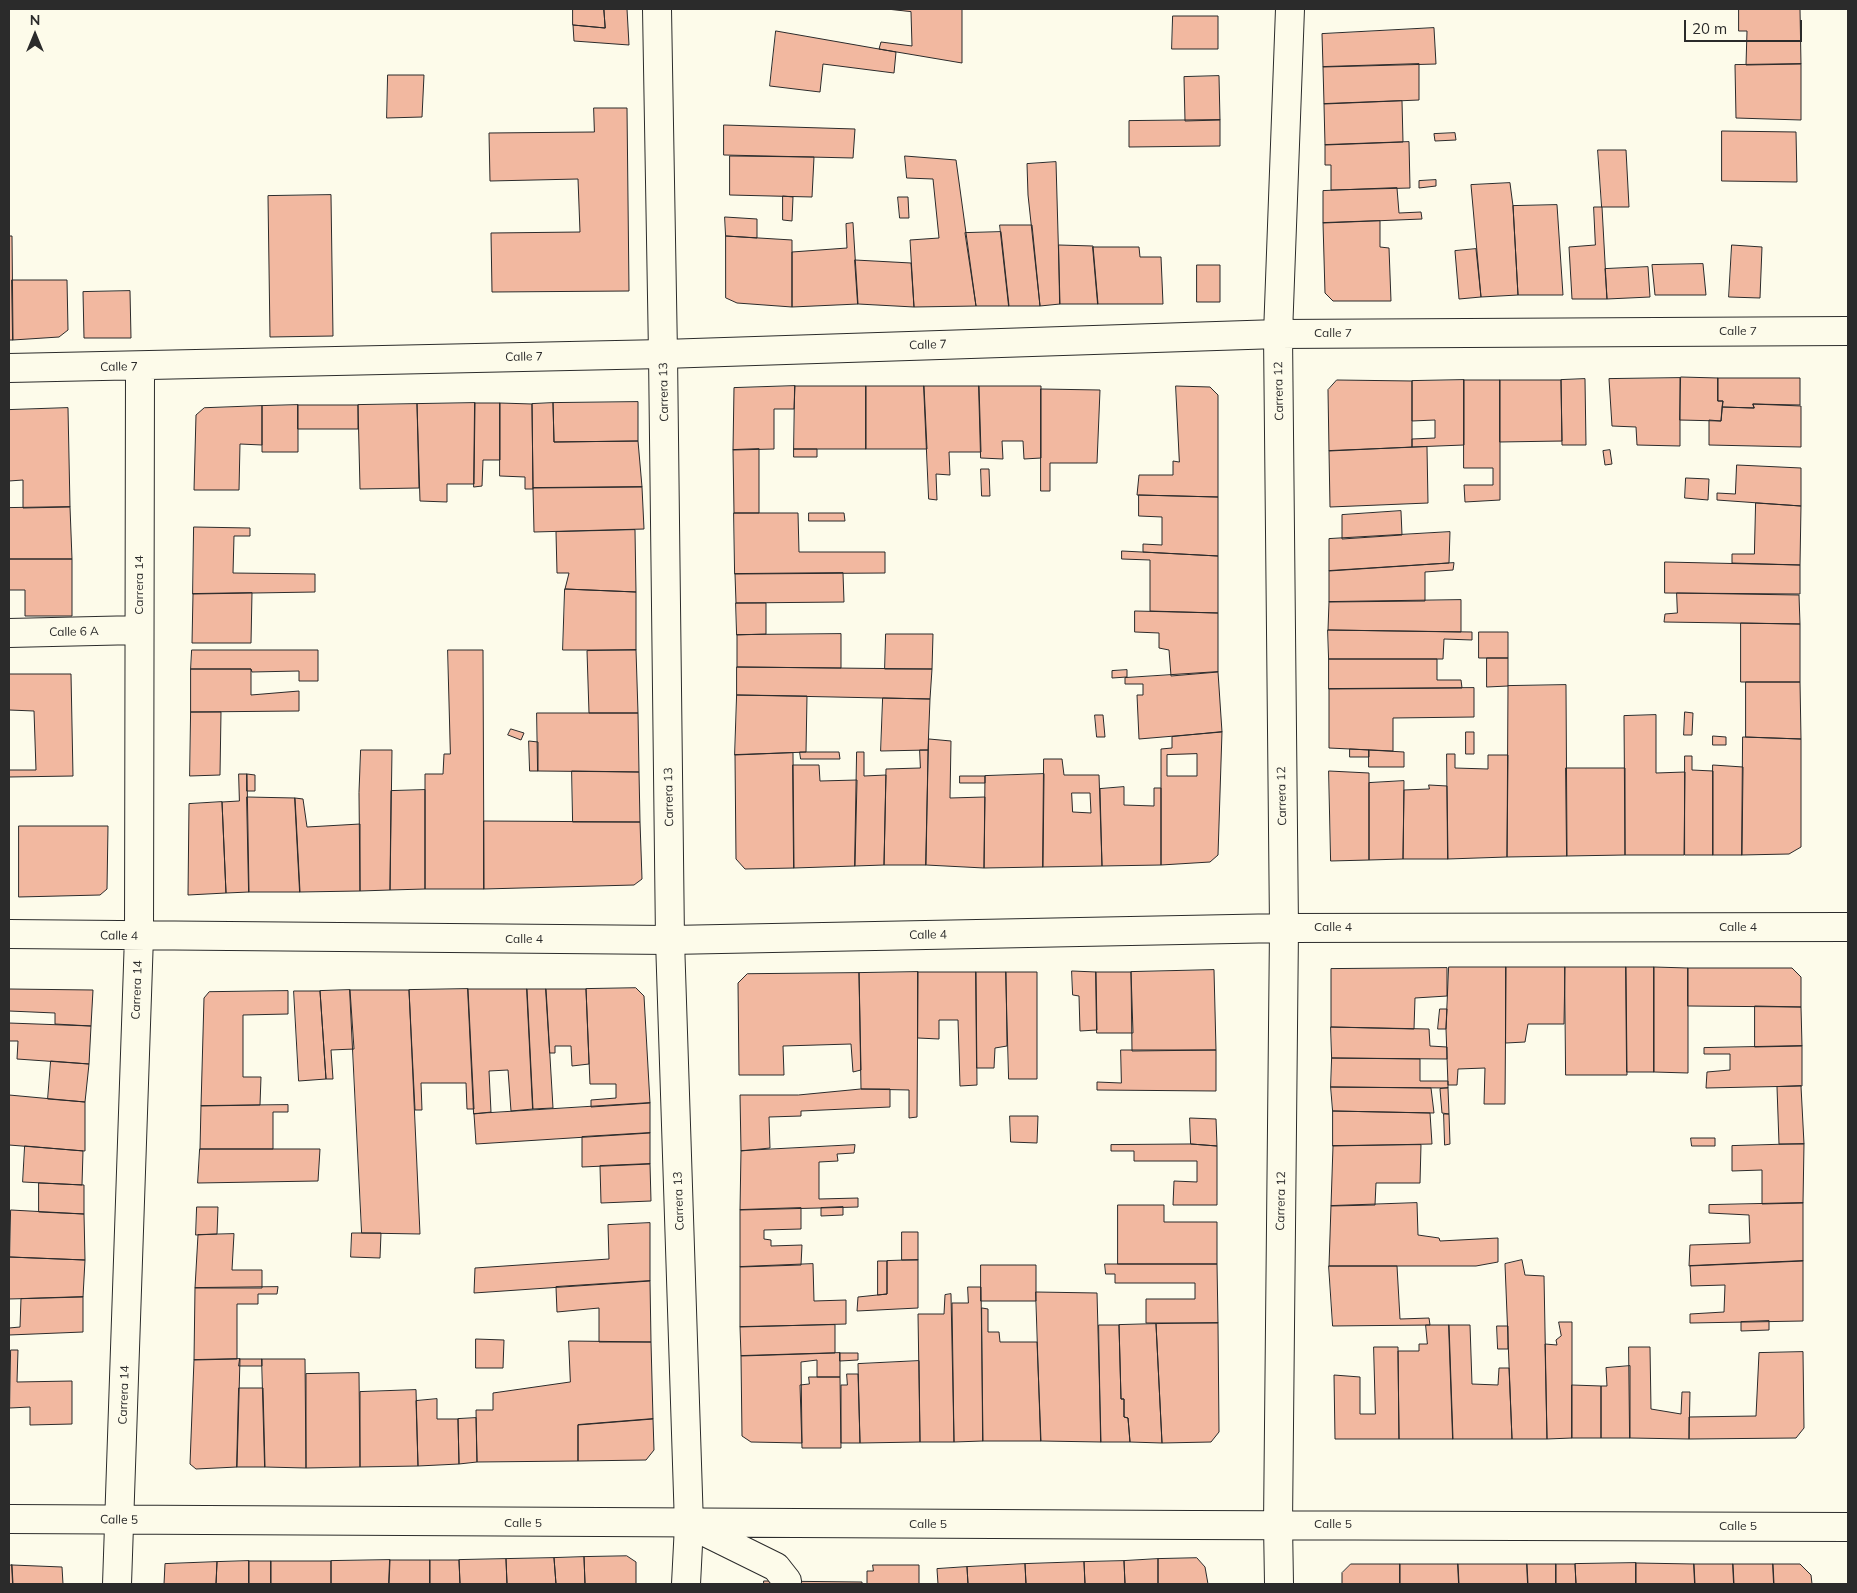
<!DOCTYPE html>
<html>
<head>
<meta charset="utf-8">
<style>
  body { margin:0 }
  #map { position:relative; width:1857px; height:1593px; overflow:hidden; background:#fdfbea; font-family:Mulish,sans-serif }
  canvas { display:block }
  .frame { position:absolute; inset:0; border:10px solid #2b2b2b; pointer-events:none }
  .north { position:absolute; left:10px; top:10px; width:50px; height:50px; -webkit-text-stroke:4px #fdfbea; paint-order:stroke; rotate:0deg; font-size:14px; font-weight:700; line-height:20px; text-align:center; color:#2b2b2b }
  .north::after { content:''; display:block; margin:auto; width:18px; height:22px; background:#2b2b2b; clip-path:polygon(50% 0,100% 100%,50% 72%,0 100%) }
  .scale { position:absolute; left:1684px; top:20px; width:118px; height:22px; box-sizing:border-box; border:2px solid #2b2b2b; border-top:0; padding-left:6px; font-size:15px; line-height:18px; white-space:nowrap; color:#2b2b2b; -webkit-text-stroke:4px #fdfbea; paint-order:stroke }
</style>
</head>
<body>
<div id="map">
<canvas width="1857" height="1593"></canvas>
<div class="frame"></div>
<div class="north">N</div>
<div class="scale">20 m</div>
</div>
<script>
const g = document.querySelector('canvas').getContext('2d');
g.lineJoin = 'round';
function fillPath(path, color) { g.fillStyle = color; g.fill(path, 'evenodd'); }
function strokePath(path, color, width, dash) { g.strokeStyle = color; g.lineWidth = width; g.lineCap = dash ? 'butt' : 'round'; g.setLineDash(dash || []); g.stroke(path); }
function drawText(font, color, halo, rows, align = 'center') {
  g.font = font + ' Mulish,sans-serif'; g.lineWidth = 4; g.setLineDash([]); g.textBaseline = 'middle'; g.strokeStyle = halo; g.fillStyle = color; for (const [text, x, y, turn = 0] of rows) {
    g.save(); g.translate(x, y); g.rotate((+turn || 0) * Math.PI / 180); g.textAlign = isNaN(turn) ? turn : align; if (halo) g.strokeText(text, 0, 0); g.fillText(text, 0, 0); g.restore();
  }
}
const building = new Path2D(`
  M573,9H604L605,28L573,25Z
  M604,9H627L629,45L574,41L573,25L605,28Z
  M887,9H962V63L879,49L881,42L912,46L911,12Z
  M1739,9H1800L1801,64L1746,65L1747,31H1739Z
  M1173,16H1218V49H1172Z
  M1434,28L1436,64L1323,67L1322,34Z
  M776,31L896,52L894,73L823,64L820,92L770,86Z
  M1419,64V100L1324,104L1323,67Z
  M1801,64V120L1736,118L1735,65Z
  M388,75H424L422,117L387,118Z
  M1219,76L1220,120L1185,121L1184,77Z
  M1402,101L1403,142L1325,145L1324,104Z
  M594,108H627L629,291L492,292L491,233L580,232L578,179L490,181L489,133L594,132Z
  M1220,120V146L1129,147V121Z
  M724,125L855,129L853,158L724,155Z
  M1722,131L1796,132L1797,182L1722,181Z
  M1455,133L1456,140L1435,141L1434,134Z
  M1409,142L1410,188L1331,190V165H1325V145Z
  M1598,150H1626L1629,207H1602Z
  M730,156L814,157L812,197L730,195Z
  M905,156L956,160L976,306L914,307L910,240L939,238L933,179L907,178Z
  M1056,162L1060,304L1040,306L1028,195L1027,164Z
  M1436,180V186L1419,188V181Z
  M1510,183L1513,206L1518,295L1481,297L1471,185Z
  M1397,188L1399,213L1421,212L1422,219L1323,223V191Z
  M331,195L333,336L270,337L268,196Z
  M783,196L793,197L792,221L783,220Z
  M898,197H908L909,218H900Z
  M1557,205L1563,295H1518L1513,206Z
  M1594,207H1602L1607,299H1572L1569,247L1595,245Z
  M725,217L757,219V238L726,236Z
  M1380,221V247L1389,248L1391,301H1333L1325,293L1323,223Z
  M853,223L858,304L792,307V252L847,248L846,224Z
  M1000,225H1032L1040,306H1009Z
  M1001,232L1009,306H976L965,233Z
  M9,236H12L13,340H9Z
  M726,236L792,240V307L737,303L726,298Z
  M1059,245L1093,246L1098,304H1060Z
  M1732,245L1762,247L1760,298L1729,297Z
  M1093,247H1139L1140,257H1161L1163,304H1098Z
  M1476,249L1481,297L1459,299L1455,251Z
  M855,260L911,263L914,307L858,304Z
  M1703,264L1706,295H1655L1652,265Z
  M1197,265H1220V302H1197Z
  M1648,267L1650,297L1607,299L1605,269Z
  M12,280H67L68,330L59,337L13,340Z
  M130,291L131,338H84L83,292Z
  M1681,377L1718,378V401H1723L1721,421L1680,420Z
  M1680,378V446L1637,445L1636,427L1612,426L1609,379Z
  M1718,378H1800V405L1753,404L1754,408L1722,407L1723,401H1718Z
  M1585,379L1586,445H1562L1561,380Z
  M1337,380L1412,381V447L1329,451L1328,390Z
  M1464,380H1500V500L1465,502L1464,485H1493V468H1464Z
  M1464,380V445L1412,447V439L1435,438V420L1412,421V381Z
  M1500,380H1561L1562,441L1500,442Z
  M795,386H866V449H794Z
  M795,386L794,409H774V449L733,450L734,388Z
  M866,386H924L927,449H866Z
  M924,386H979L981,452H949L950,475L936,474L937,500L929,499Z
  M979,386H1041V458L1024,459L1023,441H1002L1003,459L981,458Z
  M1176,386L1210,387L1218,395V497L1137,495L1139,475H1173V461L1179,462Z
  M1041,389L1100,390L1097,463H1050V491H1041Z
  M638,402V441L554,442L553,403Z
  M475,403H500V460H483L482,486L474,487Z
  M475,403L474,484H447V502L420,501L417,404Z
  M500,403L532,404L533,489H525V477L500,476Z
  M553,403L554,442L638,441L642,487L533,488L532,404Z
  M417,404L419,488L360,489L358,405Z
  M1753,404L1801,406V447L1709,445V420L1721,421L1722,407L1754,408Z
  M298,405H358V429H298Z
  M298,405V452H262V406Z
  M262,406V445L240,444L239,490H194L196,415L204,408Z
  M68,408L70,507L23,508V480L9,481V410Z
  M1427,447L1428,503L1330,507L1329,451Z
  M759,449V513H734L733,450Z
  M794,449H817V457H794Z
  M1610,450L1612,464L1605,465L1603,451Z
  M1737,465L1801,468V506L1717,500V493L1735,494Z
  M981,469H989L990,496H982Z
  M1686,478L1709,479L1708,500L1685,498Z
  M642,487L644,529L534,532L533,488Z
  M1139,495L1218,497V556L1143,552V544L1162,545V517L1139,516Z
  M1756,503L1801,506L1800,565L1732,563V554H1754Z
  M70,507L72,559H9V508Z
  M1401,511L1402,535L1342,539V515Z
  M734,513H798L799,552H885V573L735,574Z
  M809,513H844L845,521H809Z
  M194,527L250,528V536H234L233,573L315,574V592L193,594Z
  M635,530L636,592L565,589L569,573H557L556,532Z
  M1450,532L1449,563L1329,571V539Z
  M1122,551L1218,556V613L1150,611V560L1122,559Z
  M9,559H72V616H25V590H9Z
  M1665,562L1800,565V594L1665,593Z
  M1454,563L1453,570L1425,572V601L1329,602V571Z
  M843,573L844,602L736,603L735,574Z
  M565,589L636,592V650H563Z
  M252,593L251,643H192L193,594Z
  M1677,593L1799,595L1800,624L1664,622L1665,614L1677,613Z
  M1461,600V632L1328,630L1329,602Z
  M736,603H766V634L737,635Z
  M1135,611L1218,613V672L1171,676L1169,650L1159,648V633L1135,632Z
  M1741,623L1800,624V682H1741Z
  M1328,630L1472,632V640L1444,639L1443,659H1329Z
  M1479,632H1508V658H1479Z
  M841,634V668L737,667V635Z
  M886,634H933L932,669H885Z
  M192,650H318V681H299V671L252,672L251,669H191Z
  M448,650H483L484,889H425V774H443L444,754H450Z
  M636,650L638,713H589L587,651Z
  M1487,658H1508V686L1487,687Z
  M1329,659H1437V680H1461L1462,688L1329,689Z
  M737,667L932,669L930,699L737,695Z
  M191,669H251V695L299,691V711L191,712Z
  M1127,670V677L1112,678V671Z
  M1218,672L1222,732L1139,739L1137,695H1143V684H1125V678Z
  M9,674H71L73,776L9,777V770H36L34,711L9,710Z
  M1746,682H1800L1801,739L1746,737Z
  M1566,685L1567,856L1507,857L1508,686Z
  M1474,688V717L1393,718V751L1329,748V689Z
  M737,695L807,696L806,752L735,755Z
  M883,698L930,699L928,750L881,751Z
  M191,712H221L220,775L190,776Z
  M1685,712L1693,713L1692,735H1684Z
  M537,713H638L639,772L538,771Z
  M1095,715H1103L1105,737H1097Z
  M1656,715V773L1685,772L1684,855H1625L1624,716Z
  M511,729L524,733L521,740L508,735Z
  M1222,732L1218,855L1210,862L1161,865V749L1172,748V737ZM1197,754V776H1167V755Z
  M1466,732H1474V754H1466Z
  M1713,736L1726,737V745H1713Z
  M1743,737L1801,739V847L1789,854L1742,855Z
  M929,739L951,741L950,798L985,797L984,868L926,865Z
  M529,741L538,742V771H530Z
  M1350,749L1369,750V757H1350Z
  M361,750H392L390,890L360,891L359,793Z
  M920,750H928L926,865H884L886,769L920,768Z
  M1369,750L1404,752V767H1369Z
  M800,752H839L840,759H801Z
  M857,752H864V776L886,775L884,865L855,866Z
  M793,753L794,868L745,869L736,859L735,755Z
  M1447,754H1455V768L1488,769V755H1508L1507,857L1448,859Z
  M1685,756H1692V770L1713,771V855H1685Z
  M1044,759H1062L1064,775H1099L1102,866L1043,867ZM1072,793H1090L1091,813L1073,812Z
  M793,765H819L820,781L857,780L855,866L794,868Z
  M1713,765L1743,767L1742,855H1713Z
  M1566,768H1625V855L1567,856Z
  M572,771L639,772L640,822H573Z
  M1329,771L1369,773V860L1331,861Z
  M239,774H247L249,892L226,893L222,802L239,801Z
  M247,774L255,775V791H247Z
  M1044,774L1043,867L984,868L985,776Z
  M960,776H985V783H960Z
  M1404,781L1403,859L1369,860V783Z
  M1429,785L1447,786L1448,859H1403L1404,790L1429,789Z
  M1124,787V805L1154,806V788H1161V865L1102,866L1100,789Z
  M425,790V889L390,890L391,791Z
  M247,797L295,798L300,892H249Z
  M295,798L303,799L307,827L360,824V891L300,892Z
  M222,802L226,893L188,895L189,804Z
  M484,821L640,822L642,879L634,885L484,889Z
  M19,826H108L107,889L100,895L19,897Z
  M1449,967H1506L1505,1104H1484L1485,1068L1458,1069L1457,1085H1448L1446,1029Z
  M1506,967H1565L1564,1024H1528L1525,1042L1506,1043Z
  M1565,967H1626L1627,1075H1566Z
  M1626,967H1654V1072H1627Z
  M1654,967L1688,968V1073L1654,1072Z
  M1447,968V996L1415,998L1414,1029L1331,1027V969Z
  M1688,968H1792L1801,977V1007L1688,1006Z
  M1214,970L1216,1050L1132,1051L1131,972Z
  M1072,971L1096,972L1097,1030L1080,1031L1079,996L1073,995Z
  M918,972L917,1117L909,1118V1090L861,1089L859,973Z
  M918,972H976L977,1085L960,1086L958,1020H939V1039L918,1038Z
  M976,972H1006L1007,1046L995,1048L994,1068H977Z
  M1006,972H1037V1079H1009Z
  M1096,972H1131L1133,1033H1097Z
  M859,973L861,1070L853,1072L851,1044L783,1046L784,1075H739L738,983L747,974Z
  M636,988L644,996L650,1103L591,1107V1100L616,1098V1084H590L586,989Z
  M9,989L93,990L91,1026L55,1024V1013L9,1011Z
  M468,989L474,1109H467L466,1083H421L422,1110H415L409,990Z
  M468,989H527L533,1109L511,1111L508,1070L489,1071L491,1112L474,1114Z
  M527,989H546L553,1108L533,1109Z
  M546,989H586L589,1064L572,1066L571,1046H555V1053H550Z
  M350,990H409L420,1234L362,1233Z
  M350,990L354,1049L331,1050L333,1079H326L320,991Z
  M288,991V1014L243,1015V1077H261L260,1105L201,1106L204,998L209,992Z
  M294,991H320L326,1079L299,1081Z
  M1755,1006L1801,1007L1802,1046L1755,1047Z
  M1440,1009H1447L1446,1029H1438Z
  M9,1023L91,1026L89,1064L17,1059L18,1041H9Z
  M1331,1027L1429,1029L1430,1046L1447,1047V1059L1332,1058Z
  M1802,1046V1086L1706,1088L1707,1072L1730,1070V1054H1704V1048Z
  M1121,1050H1216V1091L1097,1090V1082L1121,1083Z
  M1332,1058L1420,1059V1081H1448V1088L1331,1087Z
  M51,1061L89,1064L85,1102L48,1099Z
  M1801,1086L1804,1144H1779L1777,1087Z
  M1331,1087L1431,1088L1434,1113L1333,1111Z
  M1448,1088L1449,1114L1442,1113L1440,1089Z
  M861,1089H890V1107L801,1111V1116L769,1117L770,1148L741,1151L740,1095H798Z
  M9,1095L85,1102V1151L9,1145Z
  M650,1103V1133L476,1144L474,1114Z
  M288,1105V1112H273V1149H200L201,1106Z
  M1333,1111L1430,1113L1432,1144L1333,1146Z
  M1444,1114H1449L1450,1144L1445,1145Z
  M1010,1116H1038L1037,1143L1011,1142Z
  M1190,1118L1216,1119L1217,1146L1191,1144Z
  M650,1133V1164L582,1167V1137Z
  M1691,1138H1715V1146H1692Z
  M1191,1144L1217,1146V1205H1173L1174,1181L1197,1182V1161H1134V1151H1111V1145Z
  M1804,1144L1803,1203L1762,1204V1170L1732,1171V1146Z
  M855,1145L854,1153L837,1154L838,1161L819,1162V1199L858,1198V1207L740,1210L741,1151Z
  M1421,1145L1420,1183H1376L1375,1205L1331,1206L1333,1146Z
  M25,1146L83,1151L82,1185L23,1182Z
  M200,1149H320L318,1181L198,1183Z
  M650,1164L651,1201L601,1203L600,1166Z
  M39,1183L84,1185V1214L39,1212Z
  M1417,1203L1418,1235L1439,1238L1440,1241L1498,1238V1262L1476,1266H1329L1331,1206Z
  M1803,1203V1261L1689,1266L1690,1245L1750,1243L1749,1215L1709,1213V1205Z
  M1118,1205H1164V1222H1217V1264H1118Z
  M197,1207H218L217,1234L196,1235Z
  M843,1207V1215L821,1216V1208Z
  M801,1208V1229L764,1230V1239L771,1240V1246L802,1245L801,1265L740,1267V1210Z
  M11,1210L84,1214L85,1260L10,1257Z
  M650,1223V1281L474,1293L475,1268L609,1259L608,1225Z
  M902,1232H918V1260H902Z
  M352,1233H381L380,1258L351,1257Z
  M234,1234L232,1270H262V1288H195L198,1235Z
  M9,1257L85,1260L83,1297L9,1299Z
  M918,1260V1308L857,1311L858,1297L887,1294V1261Z
  M1522,1260L1525,1275L1544,1276L1547,1439H1512L1505,1264Z
  M878,1261H887V1294L878,1295Z
  M1803,1261V1321L1690,1323V1314L1724,1312L1725,1285L1691,1286L1690,1266Z
  M813,1264L814,1301L846,1300V1324L740,1327V1267Z
  M1105,1264H1217L1218,1323H1146V1299H1195V1283H1115V1274H1106Z
  M981,1265H1036V1301H981Z
  M1329,1266H1397L1400,1319L1429,1318L1430,1325L1333,1326Z
  M650,1281L651,1342H599V1308L557,1312L556,1287Z
  M278,1287L277,1294H258V1304H237V1359L194,1360L195,1288Z
  M968,1287H981L983,1441L954,1442L952,1303H968Z
  M1036,1292L1097,1293L1101,1442L1041,1441Z
  M951,1294L954,1442H920L918,1314H944L945,1295Z
  M83,1297V1332L9,1335V1328L20,1327L21,1299Z
  M982,1308L988,1309V1332H999L1000,1342H1037L1041,1441H983Z
  M1769,1321V1330L1741,1331V1322Z
  M1559,1322H1572V1438L1547,1439L1545,1344L1557,1345L1556,1340L1561,1336Z
  M1218,1323L1219,1432L1211,1442L1162,1443L1156,1324Z
  M1156,1324L1162,1443L1130,1442L1128,1418L1124,1417V1399H1121L1119,1325Z
  M835,1325V1353L741,1356L740,1327Z
  M1099,1325H1119L1121,1399H1124V1417L1128,1418L1130,1442H1101Z
  M1426,1325H1449L1453,1439H1399L1398,1351H1419V1344H1427Z
  M1449,1325H1470L1472,1384L1498,1385L1499,1368H1509L1512,1439H1453Z
  M1497,1326H1508V1349H1498Z
  M476,1339L504,1340L503,1368H476Z
  M569,1341L651,1342L653,1419L578,1425V1461L477,1462L476,1410H493V1393L570,1382Z
  M1374,1347H1398L1399,1439H1335L1334,1375L1360,1377V1414H1375Z
  M1629,1347H1650L1651,1409L1681,1414L1682,1392H1690L1689,1439L1630,1438Z
  M11,1350H18L17,1382L72,1381V1424L30,1425V1407L10,1408Z
  M1803,1352L1804,1428L1796,1438L1689,1439V1417L1756,1416L1759,1353Z
  M840,1353H858V1360L840,1361Z
  M840,1353V1377H817V1360L801,1362L802,1443L751,1442L742,1436L741,1356Z
  M240,1359L237,1467L196,1469L190,1464L194,1360Z
  M240,1359H262V1366H239Z
  M262,1359H305L306,1468L265,1467Z
  M919,1361L920,1442L860,1443L858,1364Z
  M1630,1366V1438H1601V1386H1607L1606,1368Z
  M359,1373L360,1467L306,1468V1374Z
  M847,1374H858L860,1443H841V1385H847Z
  M809,1377H840L841,1448H802L800,1385L809,1384Z
  M1572,1385L1601,1386V1438H1572Z
  M239,1388H263L265,1467H237Z
  M416,1390L418,1466L360,1467V1392Z
  M437,1399V1419H458L459,1464L418,1466L416,1401Z
  M476,1418L477,1462L459,1464L458,1419Z
  M653,1419L654,1450L646,1460L578,1461V1425Z
  M627,1556L636,1562V1584H585L584,1557Z
  M584,1557L585,1584H556L554,1558Z
  M554,1558L556,1584H507L506,1559Z
  M1197,1558L1205,1567L1208,1584H1158V1559Z
  M506,1559L507,1584H460L459,1560Z
  M1158,1559V1584H1125L1124,1561Z
  M390,1560L389,1584H331V1561Z
  M390,1560H430V1584H389Z
  M430,1560H459L460,1584H430Z
  M249,1561H271V1584H249Z
  M249,1561V1584H216L217,1562Z
  M271,1561H331V1584H271Z
  M1124,1561L1125,1584H1085L1084,1562Z
  M217,1562L216,1584H164L165,1564Z
  M1084,1562L1085,1584H1026L1025,1564Z
  M1636,1563V1584H1576L1575,1564Z
  M1636,1563L1694,1564L1695,1584H1636Z
  M1025,1564L1026,1584H968L967,1567Z
  M1351,1564H1400V1584H1342V1573Z
  M1400,1564H1458L1459,1584H1400Z
  M1458,1564H1527L1528,1584H1459Z
  M1527,1564H1556V1584H1528Z
  M1556,1564H1575L1576,1584H1556Z
  M1694,1564H1733L1734,1584H1695Z
  M1733,1564H1773L1774,1584H1734Z
  M1773,1564H1800L1811,1575L1812,1584H1774Z
  M12,1565L13,1584H9V1566Z
  M12,1565L62,1567L63,1584H13Z
  M873,1565H919V1584H867V1571H873Z
  M967,1567L968,1584H938L937,1569Z
  M764,1581L862,1582V1584H764Z`);
const minor = new Path2D(`
  M9,368L663,354L1278,334L1848,331
  M9,633L139,630
  M9,934L670,940L1284,928L1848,927
  M9,1519C622,1526 1235,1524 1848,1527
  M695,1527L776,1567L787,1581
  M117,1584L139,936L140,366
  M1279,1584L1278,1524L1284,928L1278,334L1290,9`);
const major = new Path2D(`
  M657,9L663,354L670,940L689,1525L686,1584`);
const streetNames = [
  ["Calle 7",1738,331],
  ["Calle 7",1333,333],
  ["Calle 7",928,345,-2],
  ["Calle 7",524,357,-1],
  ["Calle 7",119,367,-1],
  ["Carrera 12",1279,391,-91],
  ["Carrera 13",664,392,-91],
  ["Carrera 14",139,585,-90],
  ["Calle 6 A",74,632,-1],
  ["Carrera 12",1282,796,-91],
  ["Carrera 13",669,797,-91],
  ["Calle 4",1333,927],
  ["Calle 4",1738,927],
  ["Calle 4",928,935,-1],
  ["Calle 4",119,936,1],
  ["Calle 4",524,939],
  ["Carrera 14",137,990,-88],
  ["Carrera 13",679,1201,-92],
  ["Carrera 12",1281,1201,-89],
  ["Carrera 14",124,1395,-88],
  ["Calle 5",119,1520,1],
  ["Calle 5",523,1523],
  ["Calle 5",928,1524],
  ["Calle 5",1333,1524],
  ["Calle 5",1738,1526]
];
fillPath(building, '#f2b8a0');
strokePath(building, '#2b2b2b', 1);
strokePath(minor, '#2b2b2b', 30);
strokePath(major, '#2b2b2b', 30);
strokePath(minor, '#fdfbea', 28);
strokePath(major, '#fdfbea', 28);
drawText('12px', '#2b2b2b', '#fdfbea', streetNames);
</script>
</body>
</html>
